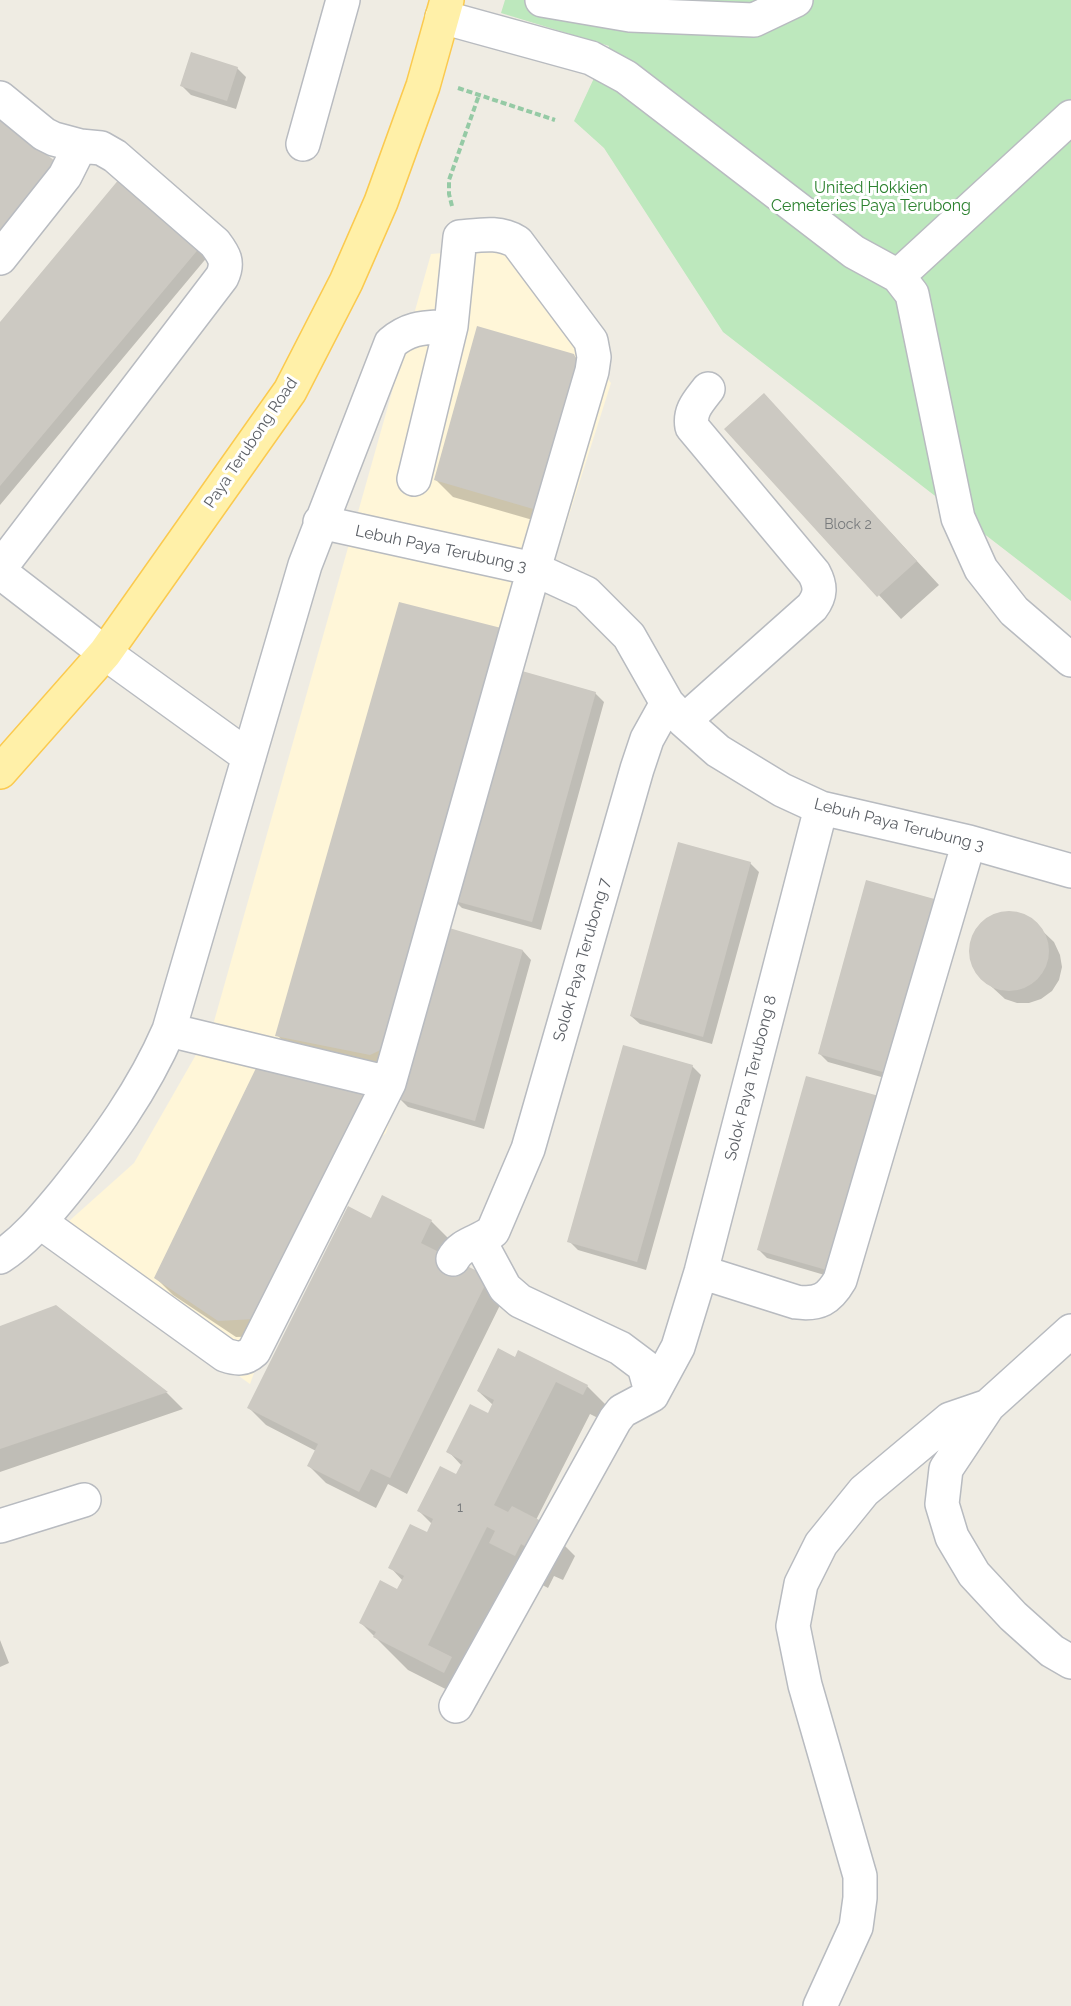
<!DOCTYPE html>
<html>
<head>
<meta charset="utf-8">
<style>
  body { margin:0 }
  canvas { display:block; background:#efece3 }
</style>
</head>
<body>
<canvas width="1071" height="2006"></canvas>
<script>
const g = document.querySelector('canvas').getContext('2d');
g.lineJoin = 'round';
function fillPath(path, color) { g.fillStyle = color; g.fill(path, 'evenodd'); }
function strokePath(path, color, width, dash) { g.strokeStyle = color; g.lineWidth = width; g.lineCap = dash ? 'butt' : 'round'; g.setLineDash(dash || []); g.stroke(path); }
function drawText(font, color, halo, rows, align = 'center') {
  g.font = font + ' Raleway,sans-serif'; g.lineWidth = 6; g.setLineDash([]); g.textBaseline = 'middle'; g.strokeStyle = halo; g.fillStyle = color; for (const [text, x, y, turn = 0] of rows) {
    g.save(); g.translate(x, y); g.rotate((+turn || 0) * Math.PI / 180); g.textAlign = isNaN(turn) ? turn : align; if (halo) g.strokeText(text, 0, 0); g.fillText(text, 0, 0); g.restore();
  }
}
const commercial = new Path2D(`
  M492,249L509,255L611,383L545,591L386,1133L322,1188L250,1384L49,1239L134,1163L213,1025L431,254Z`);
const green = new Path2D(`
  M505,0H1071V601L723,332L604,148L574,121L609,46L501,13Z`);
const shadow = new Path2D(`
  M237,68L246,77L236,109L191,95L182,86Z
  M121,180L209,255L0,505V324Z
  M573,355L591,372L557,527L453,497L436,480Z
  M764,395L939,585L901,619L726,429Z
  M518,671L595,693L604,702L541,930L462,908L453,899L444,928L523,951L531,960L484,1129L408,1107L399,1098L388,1072L294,1052L277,1035Z
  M750,863L759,872L712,1044L640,1024L631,1016Z
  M938,902L899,1082L828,1062L819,1053Z
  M1006,913L1019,914L1031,920L1054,942L1060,955L1062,967L1059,980L1052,991L1041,999L1029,1003H1017L1005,999L981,977L974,967L971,955V943L976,931L984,922L994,915Z
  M692,1066L701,1075L646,1270L578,1250L569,1241Z
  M807,1078L838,1279L767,1258L758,1249Z
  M358,1090L375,1107L272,1336L236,1337L173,1295L156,1278Z
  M372,1220L431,1221L448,1238L440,1254L505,1295L407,1494L388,1484L376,1508L326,1483L309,1466L316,1451L266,1425L249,1408Z
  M56,1307L167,1393L183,1409L0,1472V1327Z
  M515,1359L587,1386L620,1419L616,1427L590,1414L536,1520L542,1523L575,1556L563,1580L554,1576L548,1588L524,1575L464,1671L484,1691L477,1705L408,1670L361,1623L398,1591L403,1581L390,1567L428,1534L432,1524L419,1511L457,1476L462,1466L448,1451L488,1415L493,1405L478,1391Z
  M0,1640L9,1663L0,1667Z`);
const building = new Path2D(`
  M191,52L238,67L227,101L180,86Z
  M0,117L56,162L0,231Z
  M120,178L201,246L0,486V322Z
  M477,326L574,354L580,369L540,511L434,480Z
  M764,393L917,561L877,597L724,429Z
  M399,602L509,630L389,1046L370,1055L275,1036Z
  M515,669L596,692L532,922L451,900Z
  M678,842L751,862L703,1037L630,1016Z
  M866,880L938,900L890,1074L818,1054Z
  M969 951a40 40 0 1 1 80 0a40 40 0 1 1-80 0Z
  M446,927L523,950L475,1121L398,1099Z
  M623,1045L693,1065L637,1262L567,1242Z
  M257,1066L359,1088L366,1101L255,1319L218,1321L154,1278Z
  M806,1076L879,1096L830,1271L757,1250Z
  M382,1195L432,1220L421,1243L489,1277L390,1478L371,1469L359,1492L307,1466L318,1444L247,1408L348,1206L371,1218Z
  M56,1305L168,1392L0,1449V1326Z
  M498,1348L515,1357L518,1350L588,1385L583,1395L556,1382L494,1505L508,1512L512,1506L543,1522L529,1549L521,1544L515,1556L489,1543L495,1531L487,1527L428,1645L452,1657L444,1673L373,1637L376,1632L359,1623L380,1580L397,1589L404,1576L388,1568L410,1524L427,1532L433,1519L417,1511L440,1466L456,1474L463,1461L446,1452L470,1404L488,1413L494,1400L477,1391Z`);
const path = new Path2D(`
  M458,88L555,120
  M452,206L449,194V180L479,95`);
const minor = new Path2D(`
  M542,0L630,15L754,20L796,0
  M442,17L591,58L626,77L854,252L898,276L912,294L958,518L981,569L1014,611L1071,660
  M0,98L44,134L54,139L80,146L101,148L115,156L215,243C224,255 229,262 222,277L0,568
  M303,144L343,0
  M0,258L65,176L80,146
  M898,276L1071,117
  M320,522L534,569L586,593L629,636L667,703L684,721L718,751L782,790L821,808L969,842L1071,871
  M0,572L105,653L249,757
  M684,721L812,607C821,595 821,586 814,573L692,427C689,411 698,402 708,389
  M169,1030L389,1083
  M40,1222L225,1355C237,1359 244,1360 254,1351L389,1083L534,569L592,371L594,357L591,341L517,242C499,231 481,235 460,237L451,326L414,479
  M479,1240L505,1288L520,1301L620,1348L644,1366L652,1395
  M0,1257C26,1240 45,1216 65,1192C106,1141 143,1090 169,1030L305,565L391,343C411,326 426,328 451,326
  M453,1259C461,1243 481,1242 493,1231L528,1149L637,769L647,739L667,703
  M701,1272L796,1302C819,1305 829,1299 840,1280L969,842
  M1071,1331L988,1406L946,1469L942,1504L952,1537L974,1574L1013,1616L1052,1651L1071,1662
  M0,1526L84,1500
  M456,1706L615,1420L622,1411L652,1395L678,1347L701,1272L821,808
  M820,2006L856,1927L860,1898V1876L805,1685L793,1626L801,1584L821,1544L864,1491L950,1419L988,1406`);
const major = new Path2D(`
  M0,772L105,653L290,391L346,282L381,202L423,86L447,0`);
const numberNames = [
  ["Block 2",848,525],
  ["1",460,1508]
];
const parkNames = [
  ["United Hokkien",871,188],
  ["Cemeteries Paya Terubong",871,206]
];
const streetNames = [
  ["Paya Terubong Road",251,443,-56],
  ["Lebuh Paya Terubung 3",441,549,12],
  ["Lebuh Paya Terubung 3",899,825,14],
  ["Solok Paya Terubong 7",582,960,-74],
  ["Solok Paya Terubong 8",751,1078,-76]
];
fillPath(commercial, '#fff6d8');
fillPath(green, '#bde8bd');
fillPath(shadow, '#0003');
fillPath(building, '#ccc9c2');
strokePath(minor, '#b8bbc0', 36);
strokePath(major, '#fbca4f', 36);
strokePath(path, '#95caa5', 4, [6, 3]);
strokePath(minor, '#fff', 33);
strokePath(major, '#fff0a8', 33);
drawText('14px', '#777a7c', null, numberNames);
drawText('16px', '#2d8230', '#fff', parkNames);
drawText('16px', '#5b5f65', '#fff', streetNames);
</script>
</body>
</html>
